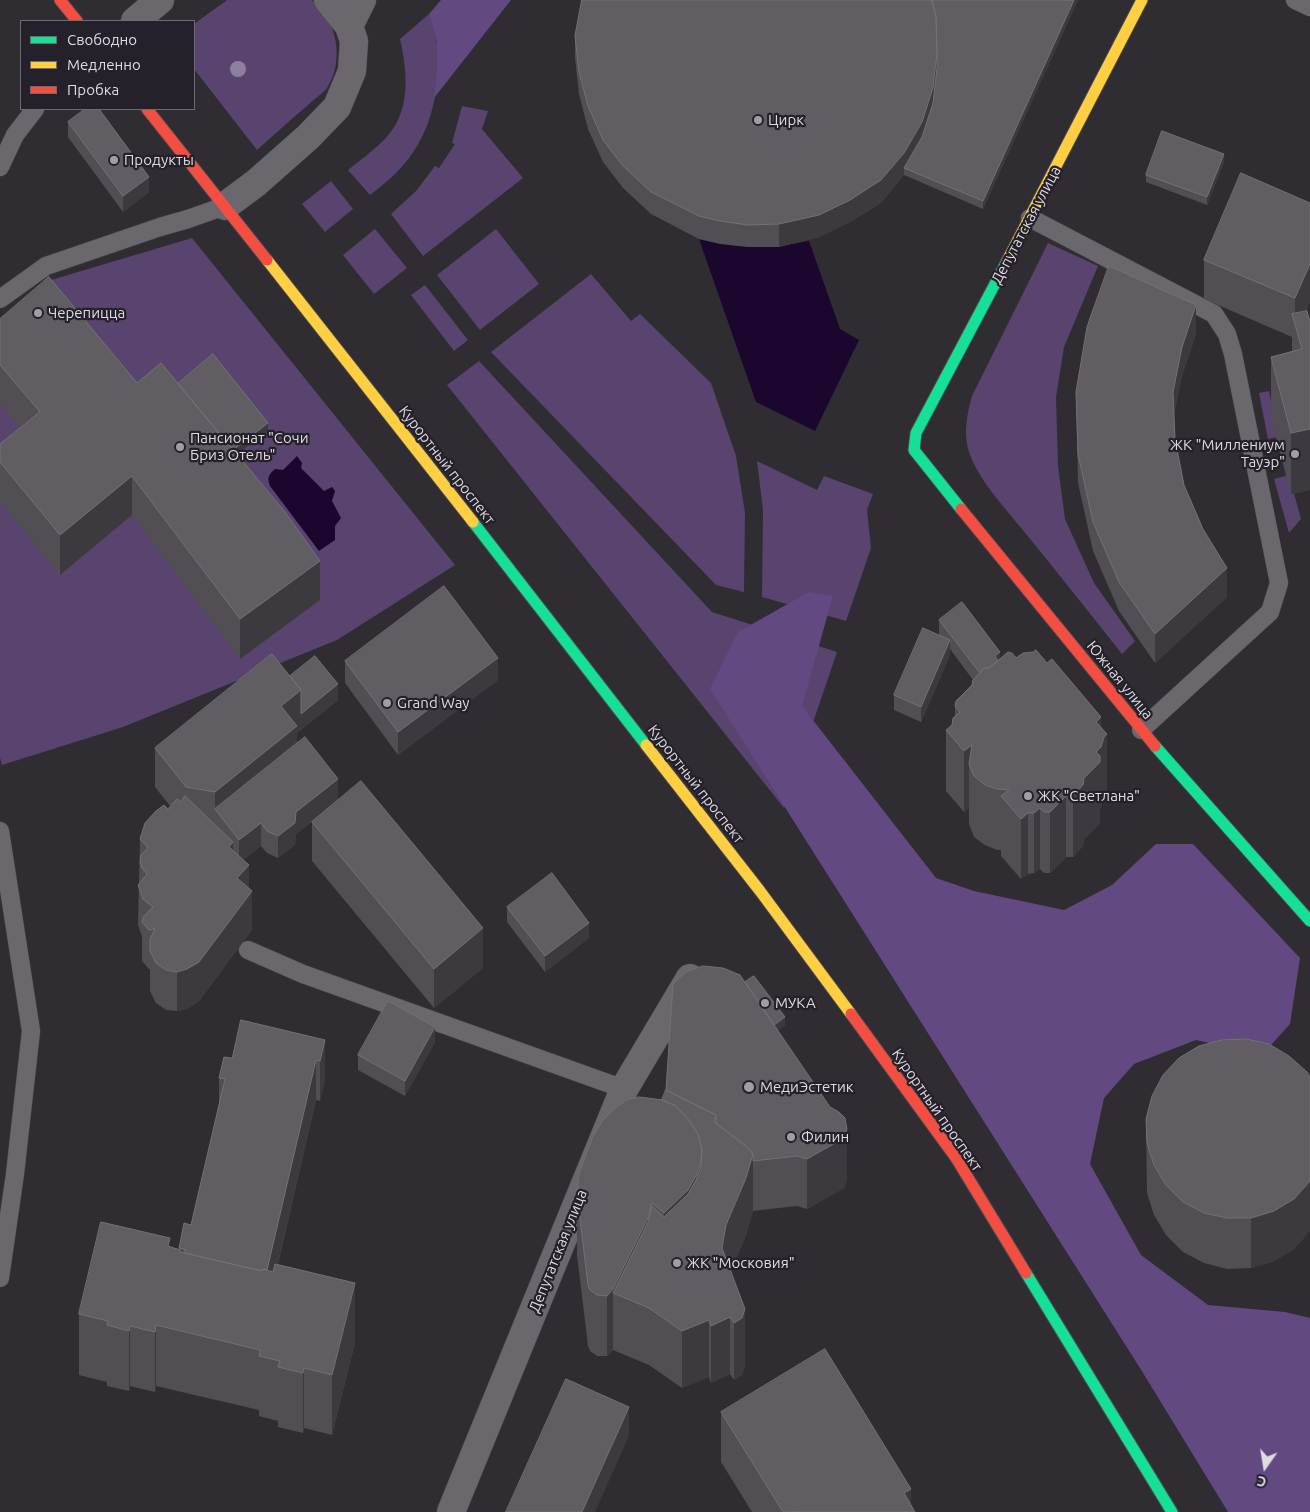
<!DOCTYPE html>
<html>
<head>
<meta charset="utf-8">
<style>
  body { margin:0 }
  #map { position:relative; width:1310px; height:1512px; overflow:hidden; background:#2f2c32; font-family:Ubuntu,sans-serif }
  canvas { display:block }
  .legend { position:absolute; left:20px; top:20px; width:175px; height:90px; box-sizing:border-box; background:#24212a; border:1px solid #6e6b73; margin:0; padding:6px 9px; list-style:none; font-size:15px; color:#dedbe1 }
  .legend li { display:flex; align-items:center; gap:10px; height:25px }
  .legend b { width:25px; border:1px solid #6e6b73 }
  .north { position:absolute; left:1240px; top:1442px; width:50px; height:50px; -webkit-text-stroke:4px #24212a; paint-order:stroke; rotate:193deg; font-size:14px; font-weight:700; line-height:20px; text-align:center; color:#dedbe1 }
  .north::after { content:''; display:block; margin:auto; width:18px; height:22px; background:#dedbe1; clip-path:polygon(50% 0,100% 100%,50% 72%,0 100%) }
</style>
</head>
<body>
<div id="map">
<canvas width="1310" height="1512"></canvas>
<ul class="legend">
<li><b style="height:6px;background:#16e098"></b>Свободно</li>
<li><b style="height:6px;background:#ffcf43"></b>Медленно</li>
<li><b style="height:6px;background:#f24e42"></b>Пробка</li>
</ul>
<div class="north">С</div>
</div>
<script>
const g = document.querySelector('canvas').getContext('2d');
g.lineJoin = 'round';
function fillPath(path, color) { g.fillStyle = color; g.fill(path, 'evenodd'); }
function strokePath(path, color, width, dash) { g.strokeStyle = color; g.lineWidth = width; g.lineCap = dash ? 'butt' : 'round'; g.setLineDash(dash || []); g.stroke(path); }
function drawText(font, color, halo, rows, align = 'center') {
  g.font = font + ' Ubuntu,sans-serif'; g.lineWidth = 4.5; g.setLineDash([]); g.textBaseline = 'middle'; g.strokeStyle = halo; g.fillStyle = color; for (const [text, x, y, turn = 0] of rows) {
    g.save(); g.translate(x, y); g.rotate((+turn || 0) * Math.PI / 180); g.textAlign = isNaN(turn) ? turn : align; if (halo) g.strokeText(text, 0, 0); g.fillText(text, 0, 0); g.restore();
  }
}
const green = new Path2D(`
  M227,0H312C337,20 345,60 327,88C322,94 313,100 307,106C290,120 274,135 257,150L194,69V24Z
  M429,14C432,24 436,34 437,44C441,91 431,138 397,172C388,181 379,188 370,195L348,170C360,160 373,151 384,140C411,113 408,74 400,39Z
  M462,106L488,111L482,129L523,178L423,256L391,214L416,191L435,166L439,168L455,144L452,143Z
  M331,181L353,209L325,232L302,204Z
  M375,229L407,268L374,294L343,255Z
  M496,229L539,284L480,330L437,275Z
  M192,238L455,565L337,640L123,727L2,765L0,758V329L51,280Z
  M1048,243L1098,266L1064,347L1056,397L1058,466L1065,519L1094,583L1135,641L1122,654C1089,612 1056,571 1022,529C1004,507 978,479 969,452C963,433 967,414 972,396Z
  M591,274L631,321L640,314L711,383L736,456L745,513L744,592L716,585L491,352Z
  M425,285L468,340L454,351L411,295Z
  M479,361L712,612L837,652L784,808L447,385Z
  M1269,391L1278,437L1268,439L1259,393Z
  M757,461L817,490L824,476L873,494L867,510L871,548L846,621L762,597L763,510Z
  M1289,475L1301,519L1289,533L1274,479Z`);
const forest = new Path2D(`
  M441,0H511L434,98L437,72V42L429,14Z
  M809,592L833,596L802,706L936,878L974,891L1064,910L1112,885L1156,844H1193L1300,958L1290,1024L1262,1055L1196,1040L1134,1064L1104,1098L1090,1164L1141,1255L1208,1305L1285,1312L1310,1318V1512H1228L1140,1368L710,689L738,632Z`);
const water = new Path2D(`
  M699,239C741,249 767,249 809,241L840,329L859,340L815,431L756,402Z
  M297,456L302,463L301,468L324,491L332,487L335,491L332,501L341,518L335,526V540L319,551L270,486C267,478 268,475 275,469L283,470Z`);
const lane = new Path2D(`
  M1295,0L1310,7
  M0,167L15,135L35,109
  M1030,218L1214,314L1227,334L1233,354L1279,583L1270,612L1141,730
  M0,299L46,266L160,227L188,219L225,206
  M0,831L31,1031L15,1174L0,1278
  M248,950L303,974L624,1089`);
const street = new Path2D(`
  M135,21L160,0
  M349,26L362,0
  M225,206L256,183L308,137L337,107L352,71L354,41L349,26L328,0
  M451,1512L624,1089L690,978`);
const fast = new Path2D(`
  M961,509L914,450L916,433L1006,263
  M473,522L646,745
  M1155,746L1310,921
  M1026,1273L1172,1512`);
const slow = new Path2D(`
  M267,260L473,522
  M1006,263L1142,0
  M646,745L760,891L851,1014`);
const jam = new Path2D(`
  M60,0L77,21
  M147,109L267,260
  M961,509L1155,746
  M851,1014L956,1158L1026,1273`);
const trees = [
  [238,69]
];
const wall = new Path2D(`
  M582,0H1078L983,209L904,175L881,203L850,222L819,237L779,247H748L720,244L699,239L651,214L623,188L603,162L588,129L579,94L575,58V36Z
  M68,122L149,192L123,212L68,137Z
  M1224,162L1207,205L1146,182V175Z
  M1241,173L1307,311L1309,319H1310V490L1291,494L1271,418V357L1292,351V337L1204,299V260Z
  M0,319L137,383L178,384L268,431L237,454L320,600L240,659L132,515L60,575L0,502V444L20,428L0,405Z
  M1196,334L1182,376L1174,415L1175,439L1184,485L1227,597L1155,663L1119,611L1093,551L1078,483L1076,392Z
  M939,620L1000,659L1016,658L1101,727L1107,795L1104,798L1101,808L1100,809V823L1084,839L1083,846L1073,857H1066L1050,873H1044L1040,869L1034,873L1028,874L1021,879L1001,856V850H997L985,845L974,837L969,824V808L964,812L946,791V730L952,725L955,717V706L972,685L973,680L950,649V655L921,722L894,710V695L939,635Z
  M345,661L498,680L398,755L345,683Z
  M290,676L338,700L297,733V744L338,800L483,968L434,1008L312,861V822L314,820L296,834L295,845L278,858L267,853L261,846L243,860L249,888L252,930L199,1001L187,1009L177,1011L166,1010L156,1003L150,991V969H149L142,961V936L138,925L140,839L170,806L155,787V748Z
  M507,907L589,938L545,972L507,922Z
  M745,982L785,1025L778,1030L847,1179L844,1188L807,1209L797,1206L753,1211L746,1235L731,1271L745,1366L742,1375L734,1380L730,1374L711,1383L709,1377L682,1388L649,1365L613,1350L607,1356H597L590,1351L588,1346L577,1255V1194L662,1100Z
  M325,1040V1079L320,1101L316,1100L278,1264L355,1343L332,1435L304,1428L303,1433L278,1427V1421L259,1416V1410L156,1386L155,1392L130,1386L129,1391L107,1386V1382L79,1375V1314L170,1247L179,1249V1248L191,1225L219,1106V1078L232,1058Z
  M435,1042L405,1096L358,1070V1055Z
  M1310,1077V1231L1294,1249L1274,1261L1251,1268L1227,1269L1204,1263L1183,1252L1166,1235L1154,1215L1147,1193L1146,1119Z
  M721,1412L911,1505L915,1512H752L721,1462Z`);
const shadedWall = new Path2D(`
  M1074,0H1078L983,209V201Z
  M937,53V76L933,111L922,144L904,168V175L881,203L850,222L819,237L779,247V224Z
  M1224,154V162L1207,205V197Z
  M149,177V192L123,212V196Z
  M1310,264V303L1297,333L1295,324V298Z
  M1196,305V334L1182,376L1173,421V392L1182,347Z
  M268,423V431L217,469V462Z
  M1310,429V490L1291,494V433Z
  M132,476V515L60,575V535Z
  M320,561V600L240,659V619Z
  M1227,568V597L1155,663V634Z
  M950,640V655L921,722V707Z
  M1000,652V668L995,656Z
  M498,658V680L398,755V732Z
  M338,684V700L297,733V766L215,809V831V792L281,706L301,690Z
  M1101,717V747L1104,737L1107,734V795L1104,798L1101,808L1100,809V823L1084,839L1083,846L1073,857V796L1084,778L1096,722Z
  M972,745L969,764V808L964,812V751Z
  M338,779V801L296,834L295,845L278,858V836L296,812Z
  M1066,796V857L1050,873V812Z
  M1040,808V869L1034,873V813Z
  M1028,813V874L1021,879V819Z
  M261,823V846L239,863V840Z
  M233,842V882L229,847Z
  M249,865V894L252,891V930L199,1001L187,1009L177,1011V972L237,878Z
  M589,923V938L545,972V956Z
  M483,928V968L434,1008V969Z
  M785,1017V1025L765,1040V1032Z
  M435,1027V1042L405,1096V1081Z
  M325,1040V1079L320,1101V1061Z
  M316,1060V1100L262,1331V1292Z
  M847,1129V1179L844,1188L807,1209V1159Z
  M753,1154V1211L746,1235L726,1282L722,1248L726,1225Z
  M701,1162L702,1209L664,1274V1213Z
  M1310,1181V1231L1294,1249L1274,1261L1251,1268V1218Z
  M652,1203V1263L613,1293V1350L607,1356V1296Z
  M355,1283V1343L332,1435V1375Z
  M745,1309V1366L742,1375L734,1380V1323Z
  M730,1317V1374L711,1383V1326Z
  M709,1320V1377L682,1388V1331Z
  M156,1325V1386L155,1392V1332Z
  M130,1326V1386L129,1391V1331Z
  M304,1368V1428L303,1433V1373Z
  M629,1407V1436L595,1512H582Z
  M911,1489V1512L904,1493Z`);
const building = new Path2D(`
  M582,0H932L936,17L937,53L933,88L922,122L904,153L881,180L850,200L819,215L779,224L748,225L720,221L699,216L651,192L623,166L603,140L588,106L579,72L575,36Z
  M932,0H1074L983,201L904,168L922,137L933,103L937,68V53L936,17Z
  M85,109H99L149,177L123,196L68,122Z
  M1162,131L1224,154L1207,197L1146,175Z
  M1241,173L1310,203V264L1295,298L1204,260Z
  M1109,266L1196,305L1182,347L1173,392L1175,439L1184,485L1203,529L1227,568L1155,634L1119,582L1093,522L1078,454L1076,392L1087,327Z
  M49,277L137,383L161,363L285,512L320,561L240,619L132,476L60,535L0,462V444L40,412L0,365V319Z
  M1307,311L1309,319H1310V429L1291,433L1271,357L1302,349L1292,314Z
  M213,354L268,423L233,450L178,384Z
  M444,586L498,658L398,732L345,661Z
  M962,602L1000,652L995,656L998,661L989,668H984L980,673L939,620Z
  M923,628L950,640L921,707L894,695Z
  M1036,650L1047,663L1052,659L1101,717L1096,722L1107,734L1104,737L1101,747L1096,752L1100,756V762L1084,778L1083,785L1073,796H1066L1050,812H1044L1040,808L1034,813H1028L1021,819L1001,796L1009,790L997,789L985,785L974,776L969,764L972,745L964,751L946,730L952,725L953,718L960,712L955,706L956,701L972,685L973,680L984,668H989L1008,652L1012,653L1016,658L1023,653L1033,652Z
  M272,654L301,690L281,706L297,726L215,792L186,787L155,748Z
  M315,656L338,684L301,714V690L290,676Z
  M305,737L338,779L296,812L295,823L278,836L267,831L261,823L239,840L215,809Z
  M361,781L483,928L434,969L312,822Z
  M185,796L233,842L229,847L249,865L237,878L252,891L199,962L187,969L177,972L166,970L156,963L150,951V939L155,929L149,930L142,922L144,916L153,907L143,899L138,885L147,874L142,868L140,862L141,855L148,848L140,839L145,823L156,811L164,805L168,809L177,799L181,802Z
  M552,873L589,923L545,956L507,907Z
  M703,966L723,968L740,975L830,1107L839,1112L845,1118L847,1129L844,1138L807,1159L797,1156L753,1161V1154L747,1147L716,1123V1115L666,1090L673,984L686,972Z
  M754,976L785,1017L774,1025L745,982Z
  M388,1001L435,1027L405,1081L358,1055Z
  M241,1020L325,1040L320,1061L316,1060L267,1270L263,1269L262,1271L185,1253V1249L179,1248L184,1223L191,1225L225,1079L219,1078L224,1057L232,1058Z
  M1246,1039L1269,1044L1289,1056L1307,1072L1310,1077V1181L1294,1199L1274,1211L1251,1218H1227L1204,1213L1183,1202L1166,1185L1154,1165L1147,1143L1146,1119L1152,1096L1163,1075L1179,1058L1199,1046L1222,1040Z
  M666,1090L716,1115L714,1122L747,1147L753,1154L746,1178L726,1225L722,1248L745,1309L742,1318L734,1323L730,1317L711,1326L709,1320L682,1331L649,1308L613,1293L648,1222L652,1206L664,1217L688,1194L696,1180L701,1166L702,1149L698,1134L688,1119L676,1106L662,1100Z
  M639,1097L663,1100L676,1106L688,1119L698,1134L702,1149L701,1162L696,1176L688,1190L664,1213L652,1203L648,1218L613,1289L607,1296L597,1295L590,1290L588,1285L577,1194L579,1173L593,1136L603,1120L614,1109L626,1100Z
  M101,1222L170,1238L168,1246L180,1250V1252L262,1271L263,1269L273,1272L275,1264L355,1283L332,1375L304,1368L303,1373L278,1367L280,1361L259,1356L260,1350L156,1325L155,1332L130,1326L129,1331L107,1325L108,1321L79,1314Z
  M825,1349L911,1489L904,1493L915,1512H797V1511L795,1512H783L721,1412Z
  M566,1379L629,1407L582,1512H506Z`);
const markers = [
  [758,120,5,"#a19ea4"],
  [114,160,5,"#a19ea4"],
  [38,313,5,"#a19ea4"],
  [180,447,5,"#a19ea4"],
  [1295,454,5,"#a19ea4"],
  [387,703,5,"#a19ea4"],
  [1028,796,5,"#a19ea4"],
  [765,1003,5,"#a19ea4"],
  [749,1087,6,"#a19ea4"],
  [791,1137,5,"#a19ea4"],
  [677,1263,5,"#a19ea4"]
];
const poiNames = [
  ["Цирк",768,120],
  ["Продукты",124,160],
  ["Черепицца",48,313],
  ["Пансионат \"Сочи",190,438],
  ["Бриз Отель\"",190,455],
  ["ЖК \"Миллениум",1285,445,"right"],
  ["Тауэр\"",1285,462,"right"],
  ["Grand Way",397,703],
  ["ЖК \"Светлана\"",1038,796],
  ["МУКА",775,1003],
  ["МедиЭстетик",760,1087],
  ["Филин",801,1137],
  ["ЖК \"Московия\"",687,1263]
];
const streetNames = [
  ["Депутатская улица",1026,225,-62],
  ["Курортный проспект",447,465,52],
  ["Южная улица",1120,680,51],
  ["Курортный проспект",696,784,52],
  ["Курортный проспект",937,1110,55],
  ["Депутатская улица",558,1251,-68]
];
fillPath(green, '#58446f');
fillPath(forest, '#624981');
fillPath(water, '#1b062d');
strokePath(lane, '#4b494e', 19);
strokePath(street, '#4b494e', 29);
strokePath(fast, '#4b494e', 13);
strokePath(slow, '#4b494e', 13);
strokePath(jam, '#4b494e', 13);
strokePath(lane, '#6a686d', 18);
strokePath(street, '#6a686d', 28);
strokePath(fast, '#16e098', 11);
strokePath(slow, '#ffcf43', 11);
strokePath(jam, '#f24e42', 11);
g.fillStyle = '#8e7fa1';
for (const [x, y] of trees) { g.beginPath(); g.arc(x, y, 8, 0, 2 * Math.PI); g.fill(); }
fillPath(wall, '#514f53');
fillPath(shadedWall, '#3d3a3f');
fillPath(building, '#605e62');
strokePath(building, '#747176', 1);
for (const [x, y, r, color] of markers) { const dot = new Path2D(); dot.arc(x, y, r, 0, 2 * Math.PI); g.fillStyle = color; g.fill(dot); strokePath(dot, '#24212a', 2); }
drawText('15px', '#dedbe1', '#24212a', poiNames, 'left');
drawText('15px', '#dedbe1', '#24212a', streetNames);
</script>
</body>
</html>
